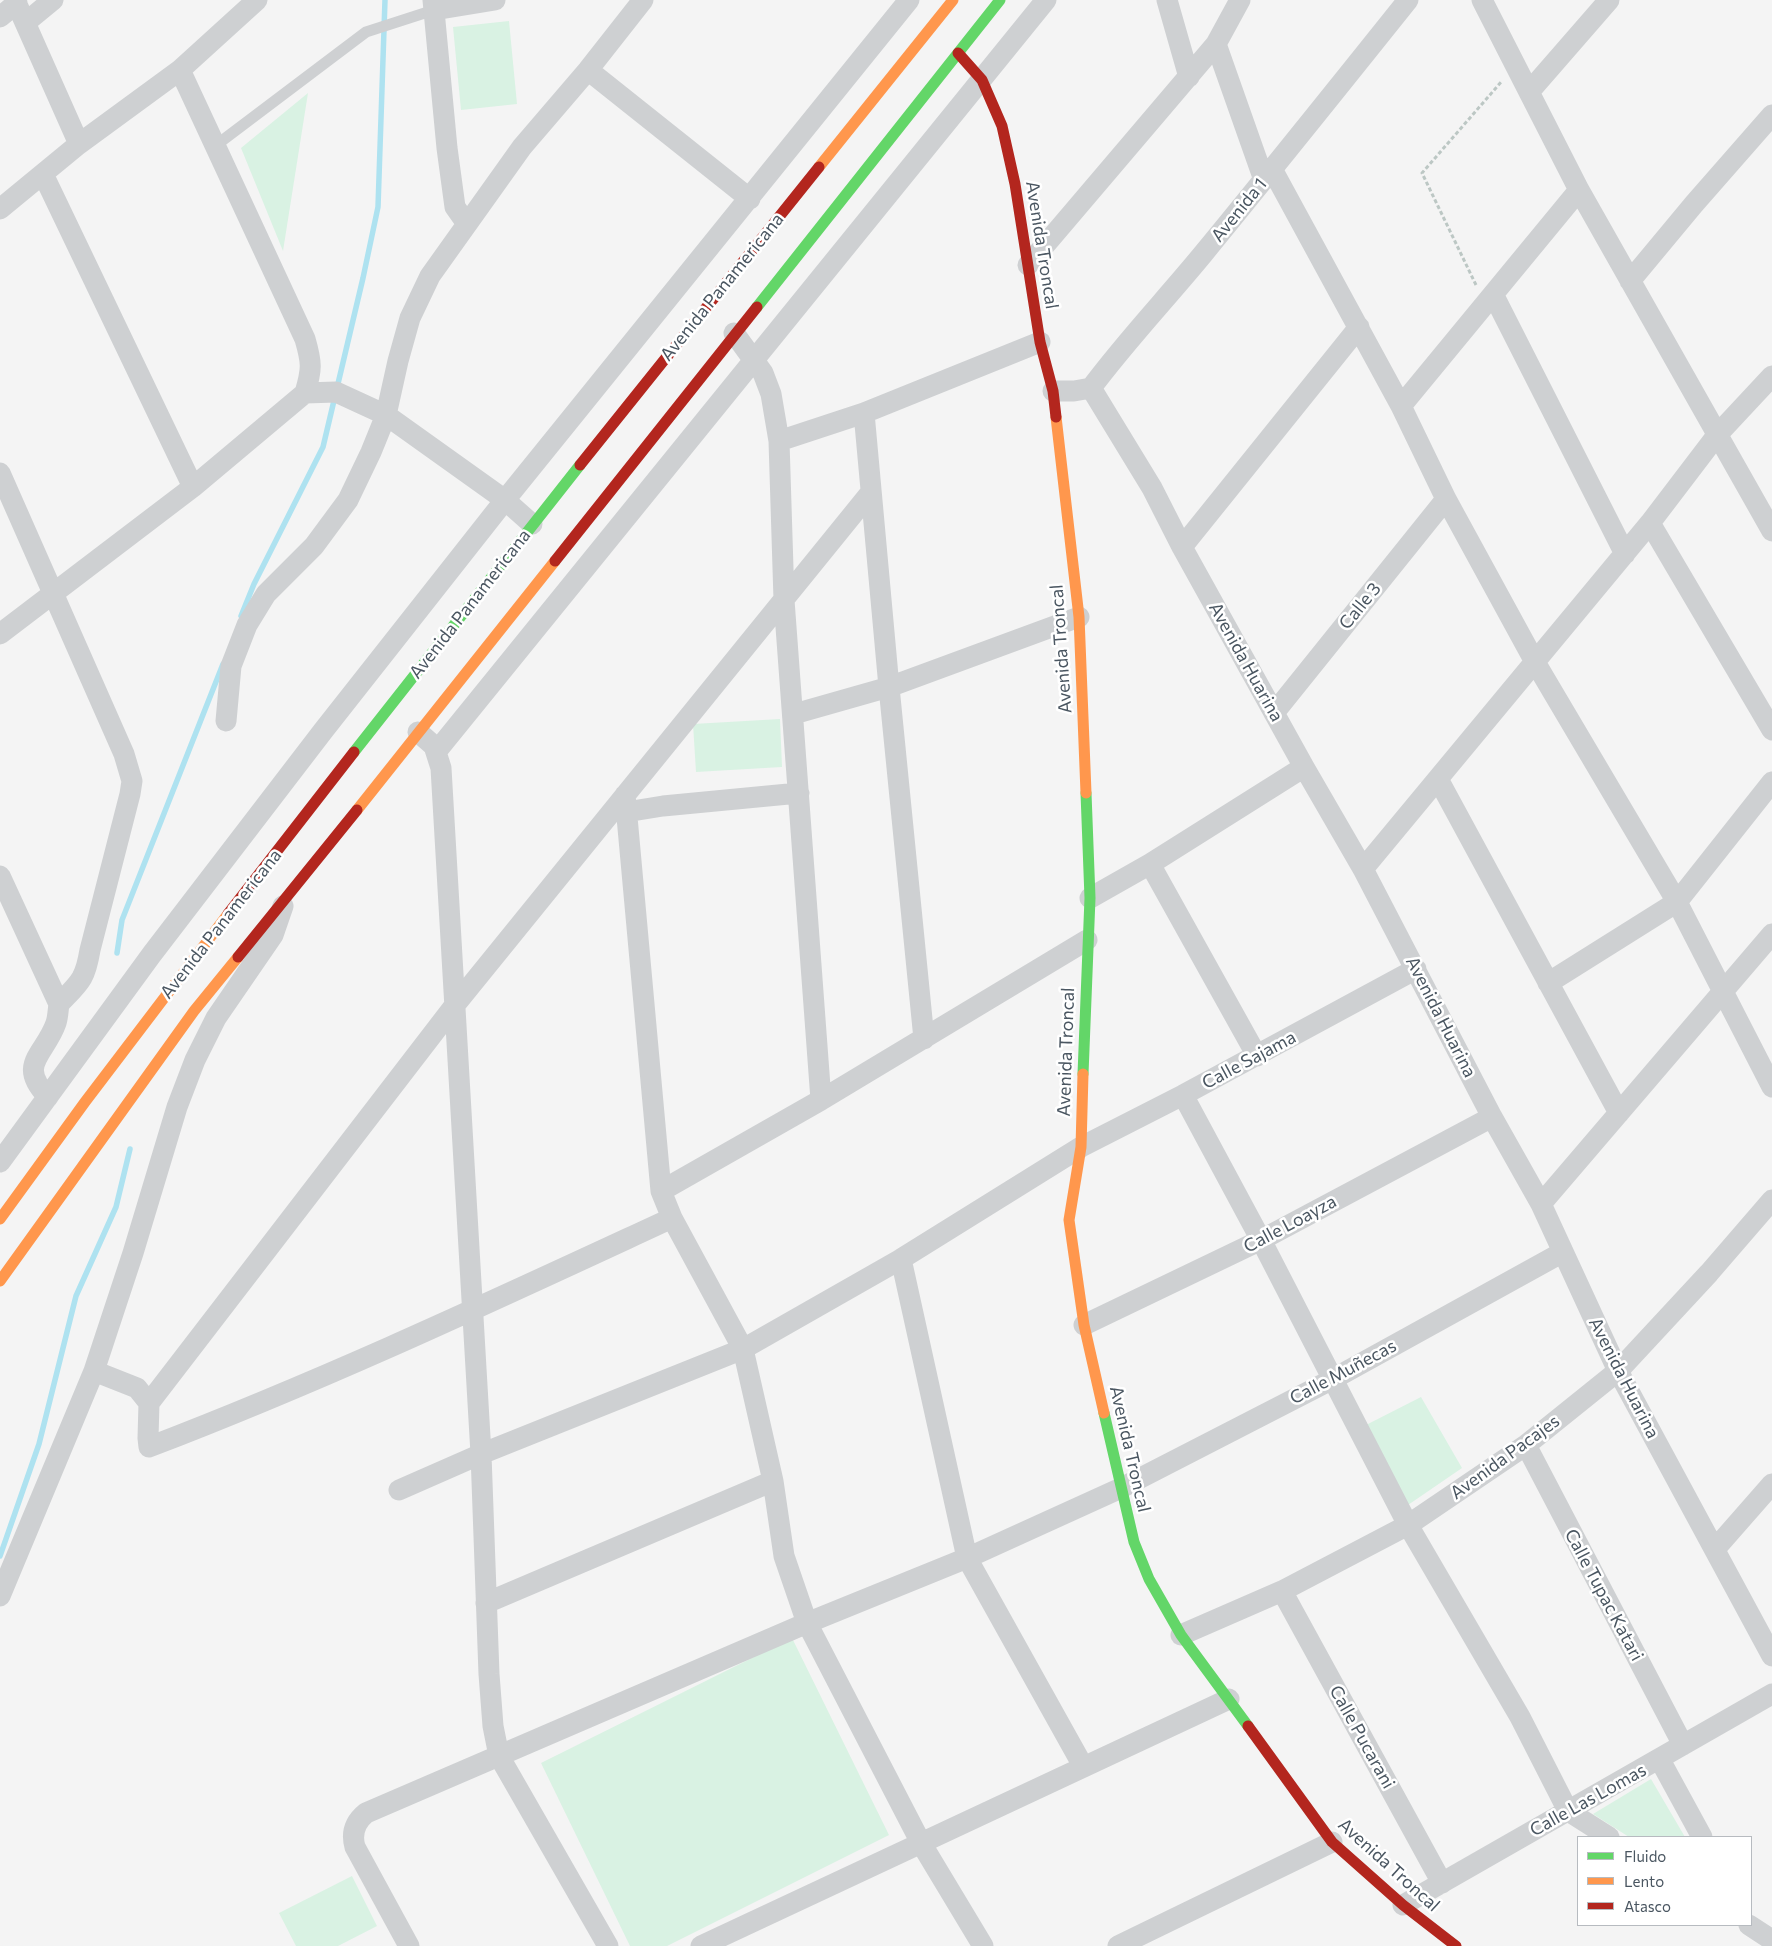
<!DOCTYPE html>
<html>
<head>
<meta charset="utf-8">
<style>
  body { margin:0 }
  #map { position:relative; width:1772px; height:1946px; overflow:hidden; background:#f4f4f4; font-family:Commissioner,sans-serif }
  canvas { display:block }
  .legend { position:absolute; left:1577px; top:1836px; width:175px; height:90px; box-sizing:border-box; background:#fff; border:1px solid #b7bbc0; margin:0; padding:6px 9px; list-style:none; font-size:15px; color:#4a5661 }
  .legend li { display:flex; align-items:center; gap:10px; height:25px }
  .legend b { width:25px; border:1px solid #b7bbc0 }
</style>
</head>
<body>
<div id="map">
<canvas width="1772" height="1946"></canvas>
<ul class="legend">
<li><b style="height:6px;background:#63d668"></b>Fluido</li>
<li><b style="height:6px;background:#ff974d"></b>Lento</li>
<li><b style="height:6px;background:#b3261e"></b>Atasco</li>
</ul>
</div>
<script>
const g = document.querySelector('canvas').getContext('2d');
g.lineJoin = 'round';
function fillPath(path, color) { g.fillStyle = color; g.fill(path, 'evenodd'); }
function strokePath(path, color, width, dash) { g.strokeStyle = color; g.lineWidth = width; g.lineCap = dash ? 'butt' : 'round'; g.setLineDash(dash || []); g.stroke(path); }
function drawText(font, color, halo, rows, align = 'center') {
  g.font = font + ' Commissioner,sans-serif'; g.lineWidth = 5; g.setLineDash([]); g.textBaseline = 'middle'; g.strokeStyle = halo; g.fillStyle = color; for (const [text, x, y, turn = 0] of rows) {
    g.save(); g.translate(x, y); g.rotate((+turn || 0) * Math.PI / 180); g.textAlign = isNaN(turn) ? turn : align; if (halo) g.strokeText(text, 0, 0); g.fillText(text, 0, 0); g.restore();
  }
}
const green = new Path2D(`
  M509,21L517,104L461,110L453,27Z
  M308,93L283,251L241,148Z
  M780,719L782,767L696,772L693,724Z
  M1421,1397L1462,1468L1408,1505L1366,1425Z
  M792,1638L889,1835L667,1946H630L541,1763Z
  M1651,1779L1685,1837H1629L1593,1814Z
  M352,1876L377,1926L338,1946H296L279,1913Z`);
const stream = new Path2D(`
  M241,616L254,584L323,447L363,278L378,207L385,0
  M117,953L122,920L223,664
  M0,1556L39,1444L76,1296L116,1207L130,1149`);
const path = new Path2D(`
  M1476,285L1422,173L1502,81`);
const lane = new Path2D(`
  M215,146L366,32L434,10`);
const street = new Path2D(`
  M433,0L447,148L455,207L467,224
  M1167,0L1189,77
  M1482,0L1579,190L1772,531
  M434,10L495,0
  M0,17L17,3
  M25,23L53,0
  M1216,44L1264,180
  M180,70L305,339C312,363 312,369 305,393
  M588,70L750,199
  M1529,92L1609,0
  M79,144L180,70L257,0
  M1272,169L1401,406L1446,499L1535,662L1677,902L1772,1087
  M43,174L193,487
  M0,209L79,144L15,0
  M1028,265L1216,44L1240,0
  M1630,281L1694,204L1772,115
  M1493,294L1625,554
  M734,333L763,373L771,394L779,441L784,600L821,1100
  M1091,388L1152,488L1182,547L1304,767L1363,869L1492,1117L1541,1204L1618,1371L1772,1656
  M1053,391H1074L1091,388C1126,341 1166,299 1203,254C1272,170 1340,85 1408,0
  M1401,406L1579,190
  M864,413L889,687L924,1039
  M779,441L864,413L1040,342
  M0,473L124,754L132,781L130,794L90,950C85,980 80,982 59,1004
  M1650,523L1772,730
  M1182,547L1359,327
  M0,634L193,487L305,393L336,392L386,415L505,500L532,524
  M1274,713L1446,499
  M794,714L889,687L1079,617
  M226,721L231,666L247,625L266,594L314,546L348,500L371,452L386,415L398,361L410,318L430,276L522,147L588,70L643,0
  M418,732L434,746L441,768L481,1454L489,1674L493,1726L499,1756L608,1946
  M436,752L1046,0
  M1438,779L1619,1113
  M625,795L661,1191L672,1218L743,1349L773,1481L784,1556L807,1623L921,1843L983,1946
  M626,812L663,806L799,793
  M1150,864L1257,1056
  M1363,869L1650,523L1717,435L1772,376
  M0,876L59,1004C58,1010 58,1017 56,1023C45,1055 16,1064 48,1097
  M1090,898L1150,864L1304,767
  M1548,983L1677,902L1772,782
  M1183,1095L1261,1240L1408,1525L1520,1717L1568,1811L1609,1837
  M0,1162L152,954L323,731L505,500L909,0
  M661,1191L821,1100L1087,940
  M1541,1204L1772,934
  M901,1259L967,1558L1083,1766
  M1084,1325L1261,1240L1492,1117
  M94,1371L137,1388L149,1403L148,1438L149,1447C327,1379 499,1298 672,1218
  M149,1403L455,1005L871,492
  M1526,1445L1683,1745
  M399,1490L481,1454L743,1349L901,1259L1081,1147L1183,1095L1416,969
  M1715,1549L1772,1484
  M1282,1591L1442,1883
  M0,1596L94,1371L133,1253L177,1107L195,1060L216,1018L273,935L283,906
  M486,1603L773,1481
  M1181,1635L1282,1591L1408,1525L1526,1445L1618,1371L1709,1273L1772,1200
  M1660,1760L1702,1837
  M1403,1905L1772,1694
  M1749,1925L1772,1940
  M409,1946L355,1847C351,1833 355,1822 366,1813L807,1623L967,1558L1121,1488L1333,1379L1563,1252
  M701,1946L1229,1699
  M1118,1946L1332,1842`);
const fast = new Path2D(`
  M757,307L1000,0
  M354,752L580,465
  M1083,1074L1090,898L1086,793
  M1104,1413L1134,1542L1149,1579L1181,1635L1248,1726`);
const slow = new Path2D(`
  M819,167L953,0
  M1056,417L1079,617L1086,793
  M357,810L555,561
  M1083,1074L1081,1147L1069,1220L1084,1325L1104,1413
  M0,1219L85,1102L228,914
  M0,1281L194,1011L238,957`);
const jam = new Path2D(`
  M958,53L982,80L1002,126L1015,184L1040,342L1053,391L1056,417
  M580,465L819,167
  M555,561L757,307
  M228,914L354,752
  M238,957L357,810
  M1248,1726L1332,1842L1403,1905L1456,1946`);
const streetNames = [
  ["Avenida 1",1239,210,-51],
  ["Avenida Troncal",1042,245,81],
  ["Avenida Panamericana",722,287,-51],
  ["Avenida Panamericana",470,604,-52],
  ["Calle 3",1360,606,-51],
  ["Avenida Troncal",1061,649,-94],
  ["Avenida Huarina",1246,662,61],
  ["Avenida Panamericana",221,924,-52],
  ["Avenida Huarina",1441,1017,63],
  ["Avenida Troncal",1066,1052,-88],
  ["Calle Sajama",1249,1060,-28],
  ["Calle Loayza",1290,1224,-28],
  ["Calle Muñecas",1343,1372,-28],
  ["Avenida Huarina",1624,1378,63],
  ["Avenida Troncal",1130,1449,77],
  ["Avenida Pacajes",1505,1457,-36],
  ["Calle Tupac Katari",1604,1595,62],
  ["Calle Pucarani",1362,1737,61],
  ["Calle Las Lomas",1588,1800,-29],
  ["Avenida Troncal",1389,1865,42]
];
fillPath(green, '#d9f2e3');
strokePath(stream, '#aee2f0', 5.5);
strokePath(path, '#bcc7c4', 3, [4, 2.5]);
strokePath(lane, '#ced0d2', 11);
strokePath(street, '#ced0d2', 21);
strokePath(fast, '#63d668', 11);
strokePath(slow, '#ff974d', 11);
strokePath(jam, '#b3261e', 11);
drawText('18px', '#4a5661', '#fff', streetNames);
</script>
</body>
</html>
